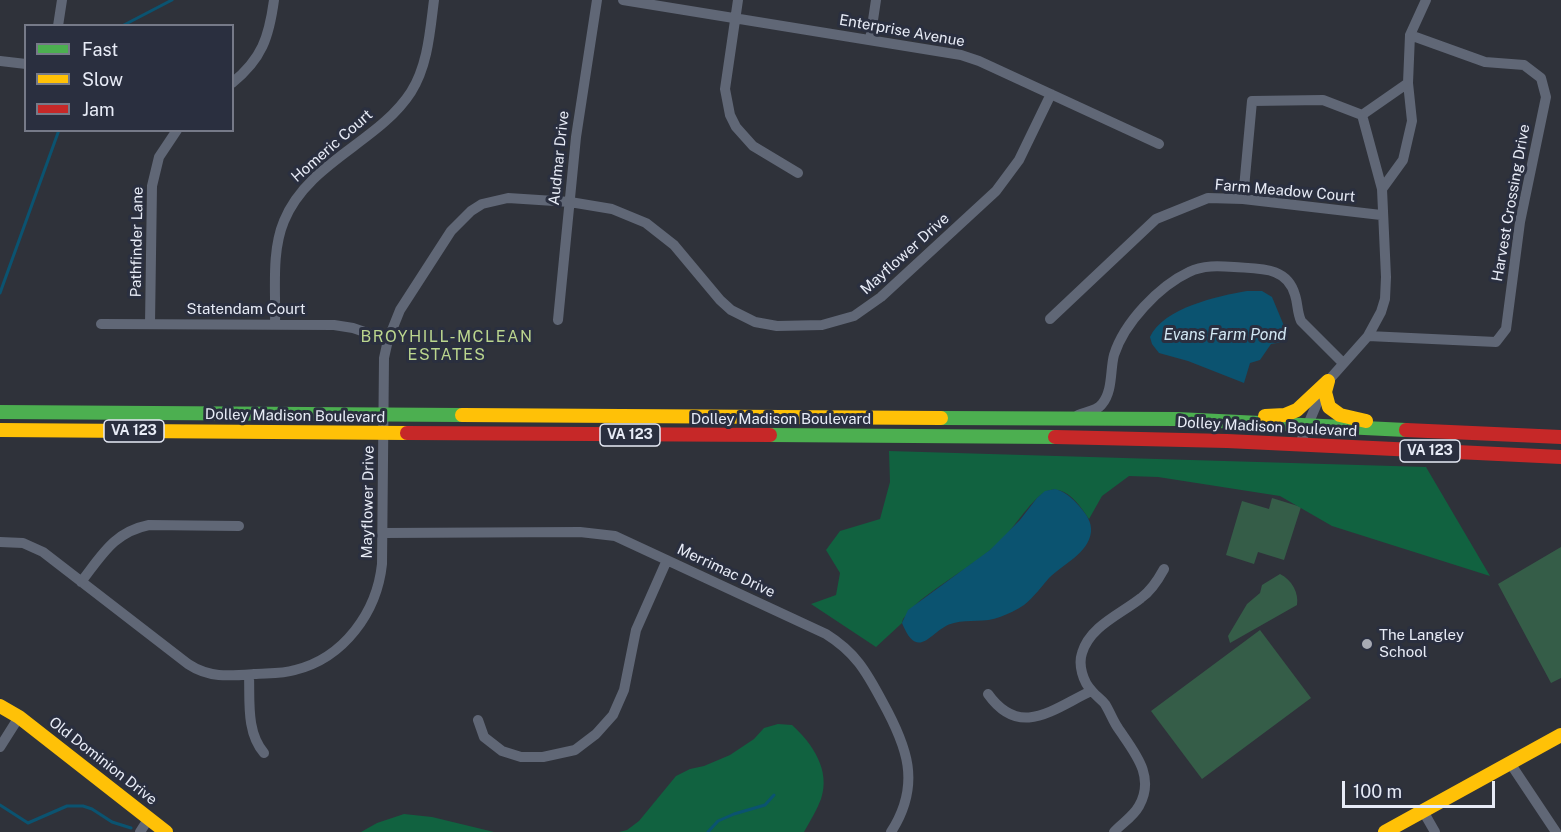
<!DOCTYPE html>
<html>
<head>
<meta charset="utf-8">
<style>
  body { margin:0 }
  #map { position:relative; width:1561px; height:832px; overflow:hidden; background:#2f323a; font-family:"Public Sans",sans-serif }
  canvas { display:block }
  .legend { position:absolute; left:24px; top:24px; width:210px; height:108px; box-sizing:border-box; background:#2a2f3f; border:2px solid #767a88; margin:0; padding:8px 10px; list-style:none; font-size:18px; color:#e7ebf6 }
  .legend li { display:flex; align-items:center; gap:12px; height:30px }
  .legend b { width:30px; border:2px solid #767a88 }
  .scale { position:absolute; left:1342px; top:781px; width:153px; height:27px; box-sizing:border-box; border:3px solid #e7ebf6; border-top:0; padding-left:8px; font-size:18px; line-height:21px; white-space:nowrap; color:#e7ebf6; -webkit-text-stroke:4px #2a2f3f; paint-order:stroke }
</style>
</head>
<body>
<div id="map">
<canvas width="1561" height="832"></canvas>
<ul class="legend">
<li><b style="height:8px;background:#4caf50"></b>Fast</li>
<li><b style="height:8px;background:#ffc107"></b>Slow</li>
<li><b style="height:8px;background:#c62828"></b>Jam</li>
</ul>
<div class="scale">100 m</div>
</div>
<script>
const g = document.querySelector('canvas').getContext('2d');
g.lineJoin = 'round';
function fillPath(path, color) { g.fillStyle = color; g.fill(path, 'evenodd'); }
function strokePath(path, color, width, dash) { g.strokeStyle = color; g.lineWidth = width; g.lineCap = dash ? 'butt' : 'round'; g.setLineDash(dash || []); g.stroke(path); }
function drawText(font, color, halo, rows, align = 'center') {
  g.font = font + ' "Public Sans",sans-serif'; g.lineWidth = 6; g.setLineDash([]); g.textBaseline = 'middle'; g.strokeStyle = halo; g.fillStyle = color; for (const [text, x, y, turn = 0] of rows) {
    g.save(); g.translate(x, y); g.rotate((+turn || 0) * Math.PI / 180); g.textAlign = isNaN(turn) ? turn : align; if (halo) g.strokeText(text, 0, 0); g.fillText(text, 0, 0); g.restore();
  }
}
const green = new Path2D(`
  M1272,498L1301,507L1284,560L1258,552L1254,564L1226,555L1242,501L1269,509Z
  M1561,547V678L1551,683L1498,584Z
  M1280,574C1292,580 1299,593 1297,605L1230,643L1228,636L1247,604L1260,593L1262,585Z
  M1260,630L1311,698L1202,779L1151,711Z`);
const forest = new Path2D(`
  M889,451L1426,467L1490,576L1332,526L1280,496L1158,477L1129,476L1102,496L1089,519C1081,507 1068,487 1051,490C1036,492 1017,524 1006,535C983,560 953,575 926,596C917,602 910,611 903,619L902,623L876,647L811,604L836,595L840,573L826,550L840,531L880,519L890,482Z
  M778,724L792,725C812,743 831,770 821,799C817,810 810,821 804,832H619L627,830L639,821L676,776L690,769L704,766L730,755L754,739L764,728Z
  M404,814L432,817L494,832H361L377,823Z`);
const water = new Path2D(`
  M1247,291H1262L1272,297L1287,333V338L1283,342L1271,344L1260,360L1250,363L1244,383L1188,361L1159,353L1152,344L1150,337C1163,308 1218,296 1247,291Z
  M1055,489C1066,492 1072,498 1080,507C1086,514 1092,522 1091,532C1088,554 1063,564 1049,578C1041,587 1034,597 1024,605C1017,610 1008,614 1000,617C985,623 969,619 954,623C932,627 919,665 902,623L908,610L990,550L1020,520L1037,498L1045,491Z`);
const stream = new Path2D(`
  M122,26L172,0
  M0,293L59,130
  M0,805L28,823L67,806H83L92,809L112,822L131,828
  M708,832L718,821L734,814L765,805L774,795`);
const street = new Path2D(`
  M623,0L961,55L979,61L1159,144
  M738,0L725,89L730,115L736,127L753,146L798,173
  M58,26L62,0
  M870,40L876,0
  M0,61L26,64
  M232,83C262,59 269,37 274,0
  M1382,189L1362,115L1408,83
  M1243,199L1252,101L1323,100L1362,115
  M1050,319L1156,219L1208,198L1243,199L1381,215
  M558,320L576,137L597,0
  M101,324L334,325L353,328L388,340
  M150,324L152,186L159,157L177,130
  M275,324C276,291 271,252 284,221C308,162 379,142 411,92C428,65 430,31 434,0
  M1368,336L1496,342L1506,329L1520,222L1546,97L1541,78L1524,65L1485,62L1410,35
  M1078,415C1085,412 1097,411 1102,404C1113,391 1110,370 1114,355C1124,323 1159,286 1189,272C1203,265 1219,266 1234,267C1259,269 1287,266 1295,295C1298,304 1297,312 1301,321L1343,363
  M1299,446L1320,396L1328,381L1368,336L1381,312L1385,299L1386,277L1382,189L1403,160L1412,121L1408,83L1410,35L1426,0
  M383,533L580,532L615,536L826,634C855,652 866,671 882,701C907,746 922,784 891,832
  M0,542L23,543L43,552L188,664C209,678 229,676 254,674C267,673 282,674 295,670C344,658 377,612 382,564L384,358L388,340L400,310L451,231L471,211L482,204L508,198L570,202L612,209L646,223L674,245L720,300L731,310L755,322L777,326L822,325L854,316L881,297L996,191L1019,160L1051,94
  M81,582C102,555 114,532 149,525L239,526
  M249,675C250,701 246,732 264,753
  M988,694C1020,739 1053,709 1091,691
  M478,720L484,737L502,751L521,757H543L575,750L596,734L613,715L624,690L636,630L667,560
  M0,747L19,717
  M1510,763L1556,832
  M1423,811L1435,832
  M140,832L149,818
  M1114,832C1122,823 1133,817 1139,806C1156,776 1134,752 1118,728C1113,721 1110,712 1105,704C1101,699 1096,696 1092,691C1083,682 1078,665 1082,653C1090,626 1121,614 1141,598C1151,591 1158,580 1164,569`);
const fast = new Path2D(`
  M0,412L462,415
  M941,418L1177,419L1406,430
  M770,435L1055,437`);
const slow = new Path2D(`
  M1328,381L1325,392L1329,407L1340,415L1366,421
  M462,415L941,418
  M1265,416L1285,415L1297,410L1328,381
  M0,430L407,433
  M0,706L19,717L166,832
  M1385,832L1561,735`);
const jam = new Path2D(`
  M1406,430L1561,437
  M407,433L770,435
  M1055,437L1227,441L1561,457`);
const markers = [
  [1367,644,6,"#a7aab4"]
];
const shields = [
  [134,431,60],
  [630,435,60],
  [1430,451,60]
];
const shieldNames = [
  ["VA 123",134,431],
  ["VA 123",630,435],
  ["VA 123",1430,451]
];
const streetNames = [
  ["Enterprise Avenue",902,31,10],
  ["Homeric Court",332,146,-41],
  ["Audmar Drive",559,158,-84],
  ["Farm Meadow Court",1285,191,5],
  ["Harvest Crossing Drive",1511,203,-80],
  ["Pathfinder Lane",137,242,-89],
  ["Mayflower Drive",905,254,-42],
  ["Statendam Court",246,309],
  ["Dolley Madison Boulevard",295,416,1],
  ["Dolley Madison Boulevard",781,419],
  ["Dolley Madison Boulevard",1267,427,3],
  ["Mayflower Drive",368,502,-89],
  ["Merrimac Drive",726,571,25],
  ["Old Dominion Drive",103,761,38]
];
const poiNames = [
  ["The Langley",1379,635],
  ["School",1379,652]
];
const waterNames = [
  ["Evans Farm Pond",1225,335]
];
const neighbourhoodNames = [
  ["BROYHILL-MCLEAN",447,337],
  ["ESTATES",447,355]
];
fillPath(green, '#355d48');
fillPath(forest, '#116240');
fillPath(water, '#0b5370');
strokePath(stream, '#0b5370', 3);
strokePath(street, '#606776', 10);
strokePath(fast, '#4caf50', 14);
strokePath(slow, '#ffc107', 14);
strokePath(jam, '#c62828', 14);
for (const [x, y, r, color] of markers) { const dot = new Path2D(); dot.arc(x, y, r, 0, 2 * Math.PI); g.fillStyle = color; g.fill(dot); strokePath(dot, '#2a2f3f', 2); }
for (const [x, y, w] of shields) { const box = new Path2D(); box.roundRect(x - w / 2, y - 11, w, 22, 4.5); g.fillStyle = '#2a2f3f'; g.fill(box); strokePath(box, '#e7ebf6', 1.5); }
drawText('bold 14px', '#e7ebf6', null, shieldNames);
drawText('15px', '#e7ebf6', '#2a2f3f', streetNames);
drawText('15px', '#e7ebf6', '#2a2f3f', poiNames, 'left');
drawText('italic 16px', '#d2e7f3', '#2a2f3f', waterNames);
g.letterSpacing = '1.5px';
drawText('16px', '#bbd68e', '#2a2f3f', neighbourhoodNames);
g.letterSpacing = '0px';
</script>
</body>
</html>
